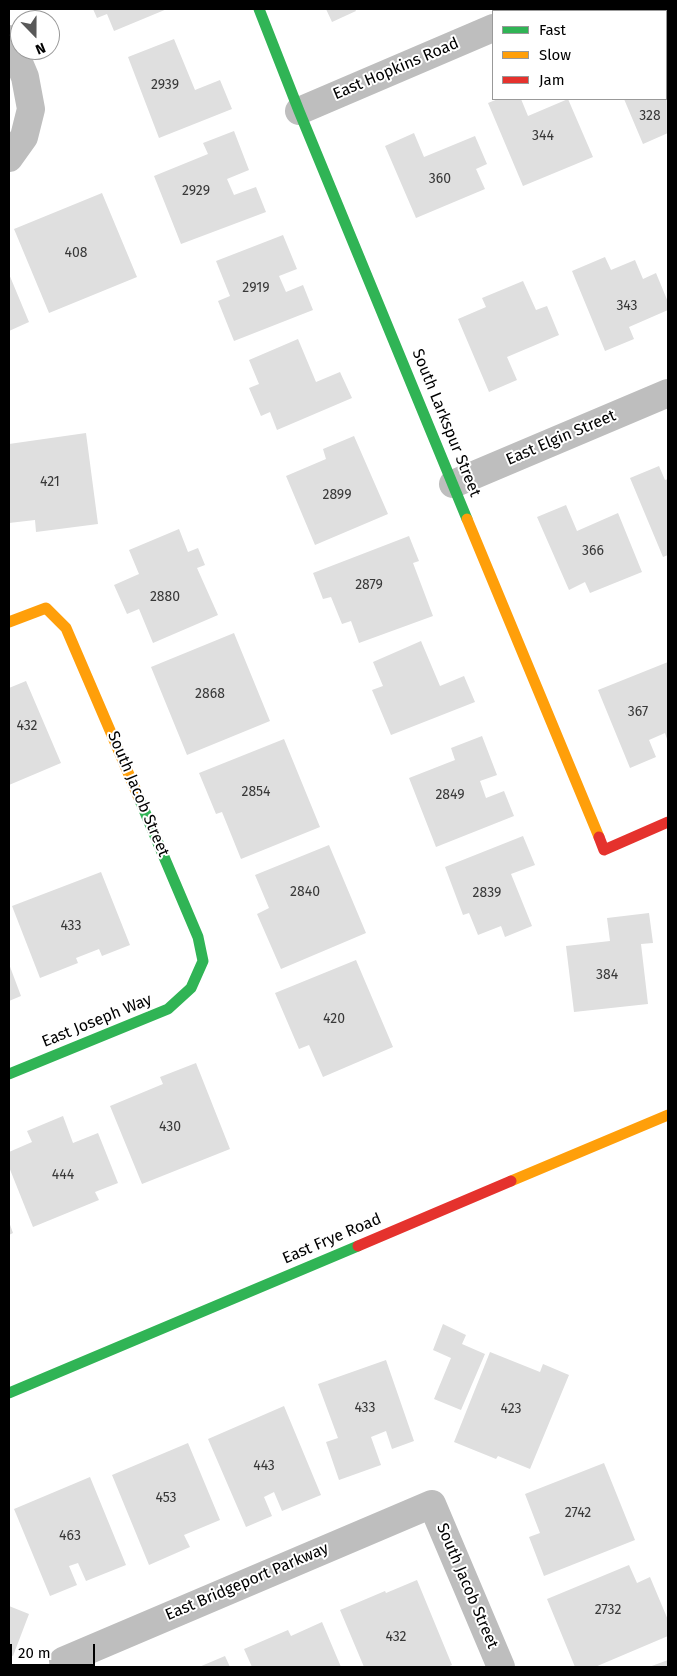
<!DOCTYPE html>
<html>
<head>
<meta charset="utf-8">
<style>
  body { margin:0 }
  #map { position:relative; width:677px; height:1676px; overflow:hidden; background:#fff; font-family:"Fira Sans",sans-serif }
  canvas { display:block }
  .frame { position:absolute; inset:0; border:10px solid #000; pointer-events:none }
  .legend { position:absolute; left:492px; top:10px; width:175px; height:90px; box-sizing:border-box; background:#fff; border:1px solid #999; margin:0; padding:6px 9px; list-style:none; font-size:15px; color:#000 }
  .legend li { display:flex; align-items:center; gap:10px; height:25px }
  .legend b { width:25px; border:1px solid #999 }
  .north { position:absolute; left:10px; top:10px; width:50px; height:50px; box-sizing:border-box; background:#fff; border:1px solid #999; border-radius:50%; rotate:158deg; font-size:14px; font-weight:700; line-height:20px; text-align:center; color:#000 }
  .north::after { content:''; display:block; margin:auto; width:18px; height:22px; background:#595959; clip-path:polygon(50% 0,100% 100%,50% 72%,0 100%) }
  .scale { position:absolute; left:10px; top:1644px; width:85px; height:22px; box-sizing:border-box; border:2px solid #000; border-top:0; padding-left:6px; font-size:15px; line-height:18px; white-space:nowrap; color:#000; -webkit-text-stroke:4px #fff; paint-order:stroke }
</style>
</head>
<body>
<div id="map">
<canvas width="677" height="1676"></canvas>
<div class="frame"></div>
<ul class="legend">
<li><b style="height:6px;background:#30b455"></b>Fast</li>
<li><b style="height:6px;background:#ff9f0a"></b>Slow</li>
<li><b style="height:6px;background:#e5322d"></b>Jam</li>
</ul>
<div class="north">N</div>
<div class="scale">20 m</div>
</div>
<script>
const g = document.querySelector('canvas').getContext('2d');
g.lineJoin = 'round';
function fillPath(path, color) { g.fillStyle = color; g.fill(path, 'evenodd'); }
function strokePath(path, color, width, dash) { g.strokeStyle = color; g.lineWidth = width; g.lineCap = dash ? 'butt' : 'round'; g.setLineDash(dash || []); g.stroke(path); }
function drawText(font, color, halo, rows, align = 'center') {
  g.font = font + ' "Fira Sans",sans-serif'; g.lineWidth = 4; g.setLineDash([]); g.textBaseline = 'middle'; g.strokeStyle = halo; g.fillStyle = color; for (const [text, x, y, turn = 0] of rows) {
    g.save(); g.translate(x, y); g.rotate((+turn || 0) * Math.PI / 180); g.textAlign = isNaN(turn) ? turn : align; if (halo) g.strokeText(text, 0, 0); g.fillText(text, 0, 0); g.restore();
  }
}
const building = new Path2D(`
  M93,9H167L114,31L107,14L97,18Z
  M326,9H355L356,11L332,22Z
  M174,39L195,90L220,80L232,109L159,138L128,57Z
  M668,64V133L643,144L624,99H666V65Z
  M498,99H521L528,116L568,99L593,157L523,186L488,103Z
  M234,131L249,170L227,179L234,195L256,187L266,212L181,244L154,176L208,154L203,143Z
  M414,133L424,157L475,136L487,164L476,169L485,189L416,218L385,146Z
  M102,193L137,277L49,313L14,229Z
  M283,235L297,269L279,276L286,292L303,285L313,310L234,341L218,301L230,296L216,261Z
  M605,257L611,270L635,260L643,279L656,273L668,302V310L629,327L634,339L605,351L572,271Z
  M9,274L29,322L9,331Z
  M523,281L536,310L547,306L559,335L507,357L517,380L489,392L458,319L486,307L482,298Z
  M298,339L316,382L340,372L352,398L277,430L270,412L261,416L249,388L259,384L249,360Z
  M86,433L98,524L36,532L35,520L9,523V444Z
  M354,436L388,514L315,545L286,476L326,459L323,449Z
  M659,466L665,480L668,479V555L663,557L630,478Z
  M566,505L577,531L618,513L642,572L590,593L585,582L569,590L537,517Z
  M179,529L188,552L198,548L205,565L197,568L218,615L153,643L139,609L127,614L114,585L139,574L129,550Z
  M409,536L419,561L413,563L433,616L359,643L351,621L342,624L331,597L323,599L313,573Z
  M234,633L270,721L187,755L151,667Z
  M421,641L440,686L464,676L475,702L391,735L372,690L383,686L373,662Z
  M668,662V742L665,733L649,740L656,757L630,768L598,690Z
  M26,681L61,763L9,785V688Z
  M482,736L497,775L480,781L486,798L504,791L514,816L436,847L409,778L455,760L451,748Z
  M284,739L320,827L241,859L222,812L216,814L199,773Z
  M523,836L535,865L511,874L532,926L505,937L501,926L478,935L469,913L463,915L445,867Z
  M329,845L366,933L281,969L257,914L269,908L255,875Z
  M101,872L130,945L102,956L99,949L76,958L78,963L40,978L12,906Z
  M649,913L653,943L641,944L648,1004L574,1012L566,946L610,941L607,918Z
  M356,960L393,1047L323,1077L309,1045L299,1049L275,993Z
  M9,964L21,996L9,1001Z
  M196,1063L230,1149L142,1184L110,1106L163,1084L160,1077Z
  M63,1116L73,1143L98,1133L118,1183L95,1192L99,1200L33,1227L9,1167V1152L32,1142L27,1131Z
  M9,1222L13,1233L9,1235Z
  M443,1324L466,1335L462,1344L485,1354L461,1410L434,1399L451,1358L433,1350Z
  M490,1352L540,1372L543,1364L569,1375L530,1469L498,1456L496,1459L454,1442Z
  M386,1360L414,1441L392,1449L386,1431L371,1437L381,1465L339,1480L326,1442L338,1438L318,1384Z
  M284,1406L321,1495L282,1511L274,1492L264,1497L272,1516L246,1527L208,1439Z
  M188,1443L220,1520L184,1535L190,1547L149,1565L112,1475Z
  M604,1463L635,1540L544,1576L529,1537L540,1533L525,1494Z
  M90,1477L126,1565L86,1581L78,1563L69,1566L77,1585L50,1596L14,1509Z
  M629,1565L637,1583L650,1577L668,1620V1636L595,1667H575L547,1599Z
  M417,1580L452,1665L447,1667H364L340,1610L385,1591L386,1593Z
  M9,1606L29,1614L13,1656L9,1655Z
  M322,1622L341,1667H252L244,1649L288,1630L291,1636Z
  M225,1656L230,1667H199Z
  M668,1660V1667H649Z`);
const street = new Path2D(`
  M532,11L538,9
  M9,39L25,77L31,109L24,137L9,158
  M299,111L493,28
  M453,484L668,393
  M66,1667L63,1661L432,1504L501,1667`);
const fast = new Path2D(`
  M259,9L299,111L467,519
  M9,1074L168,1009L191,988L203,961L198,937L139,798
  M9,1393L358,1246`);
const slow = new Path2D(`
  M467,519L599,837
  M9,622L46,608L66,628L139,798
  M511,1181L668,1115`);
const jam = new Path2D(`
  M599,837L604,850L668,822
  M358,1246L511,1181`);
const numberNames = [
  ["2939",165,85],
  ["328",650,116],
  ["344",543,136],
  ["360",440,179],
  ["2929",196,191],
  ["408",76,253],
  ["2919",256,288],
  ["343",627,306],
  ["421",50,482],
  ["2899",337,495],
  ["366",593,551],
  ["2879",369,585],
  ["2880",165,597],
  ["2868",210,694],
  ["367",638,712],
  ["432",27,726],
  ["2854",256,792],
  ["2849",450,795],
  ["2840",305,892],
  ["2839",487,893],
  ["433",71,926],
  ["384",607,975],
  ["420",334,1019],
  ["430",170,1127],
  ["444",63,1175],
  ["433",365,1408],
  ["423",511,1409],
  ["443",264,1466],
  ["453",166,1498],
  ["2742",578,1513],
  ["463",70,1536],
  ["2732",608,1610],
  ["432",396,1637]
];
const streetNames = [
  ["East Hopkins Road",396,69,-23],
  ["South Larkspur Street",446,423,68],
  ["East Elgin Street",561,438,-23],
  ["South Jacob Street",138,794,67],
  ["East Joseph Way",97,1021,-22],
  ["East Frye Road",332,1239,-23],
  ["East Bridgeport Parkway",247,1582,-23],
  ["South Jacob Street",467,1586,67]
];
fillPath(building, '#dfdfdf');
strokePath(street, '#bebebe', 28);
strokePath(fast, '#30b455', 11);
strokePath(slow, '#ff9f0a', 11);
strokePath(jam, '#e5322d', 11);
drawText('14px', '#383838', null, numberNames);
drawText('16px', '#000', '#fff', streetNames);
</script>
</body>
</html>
